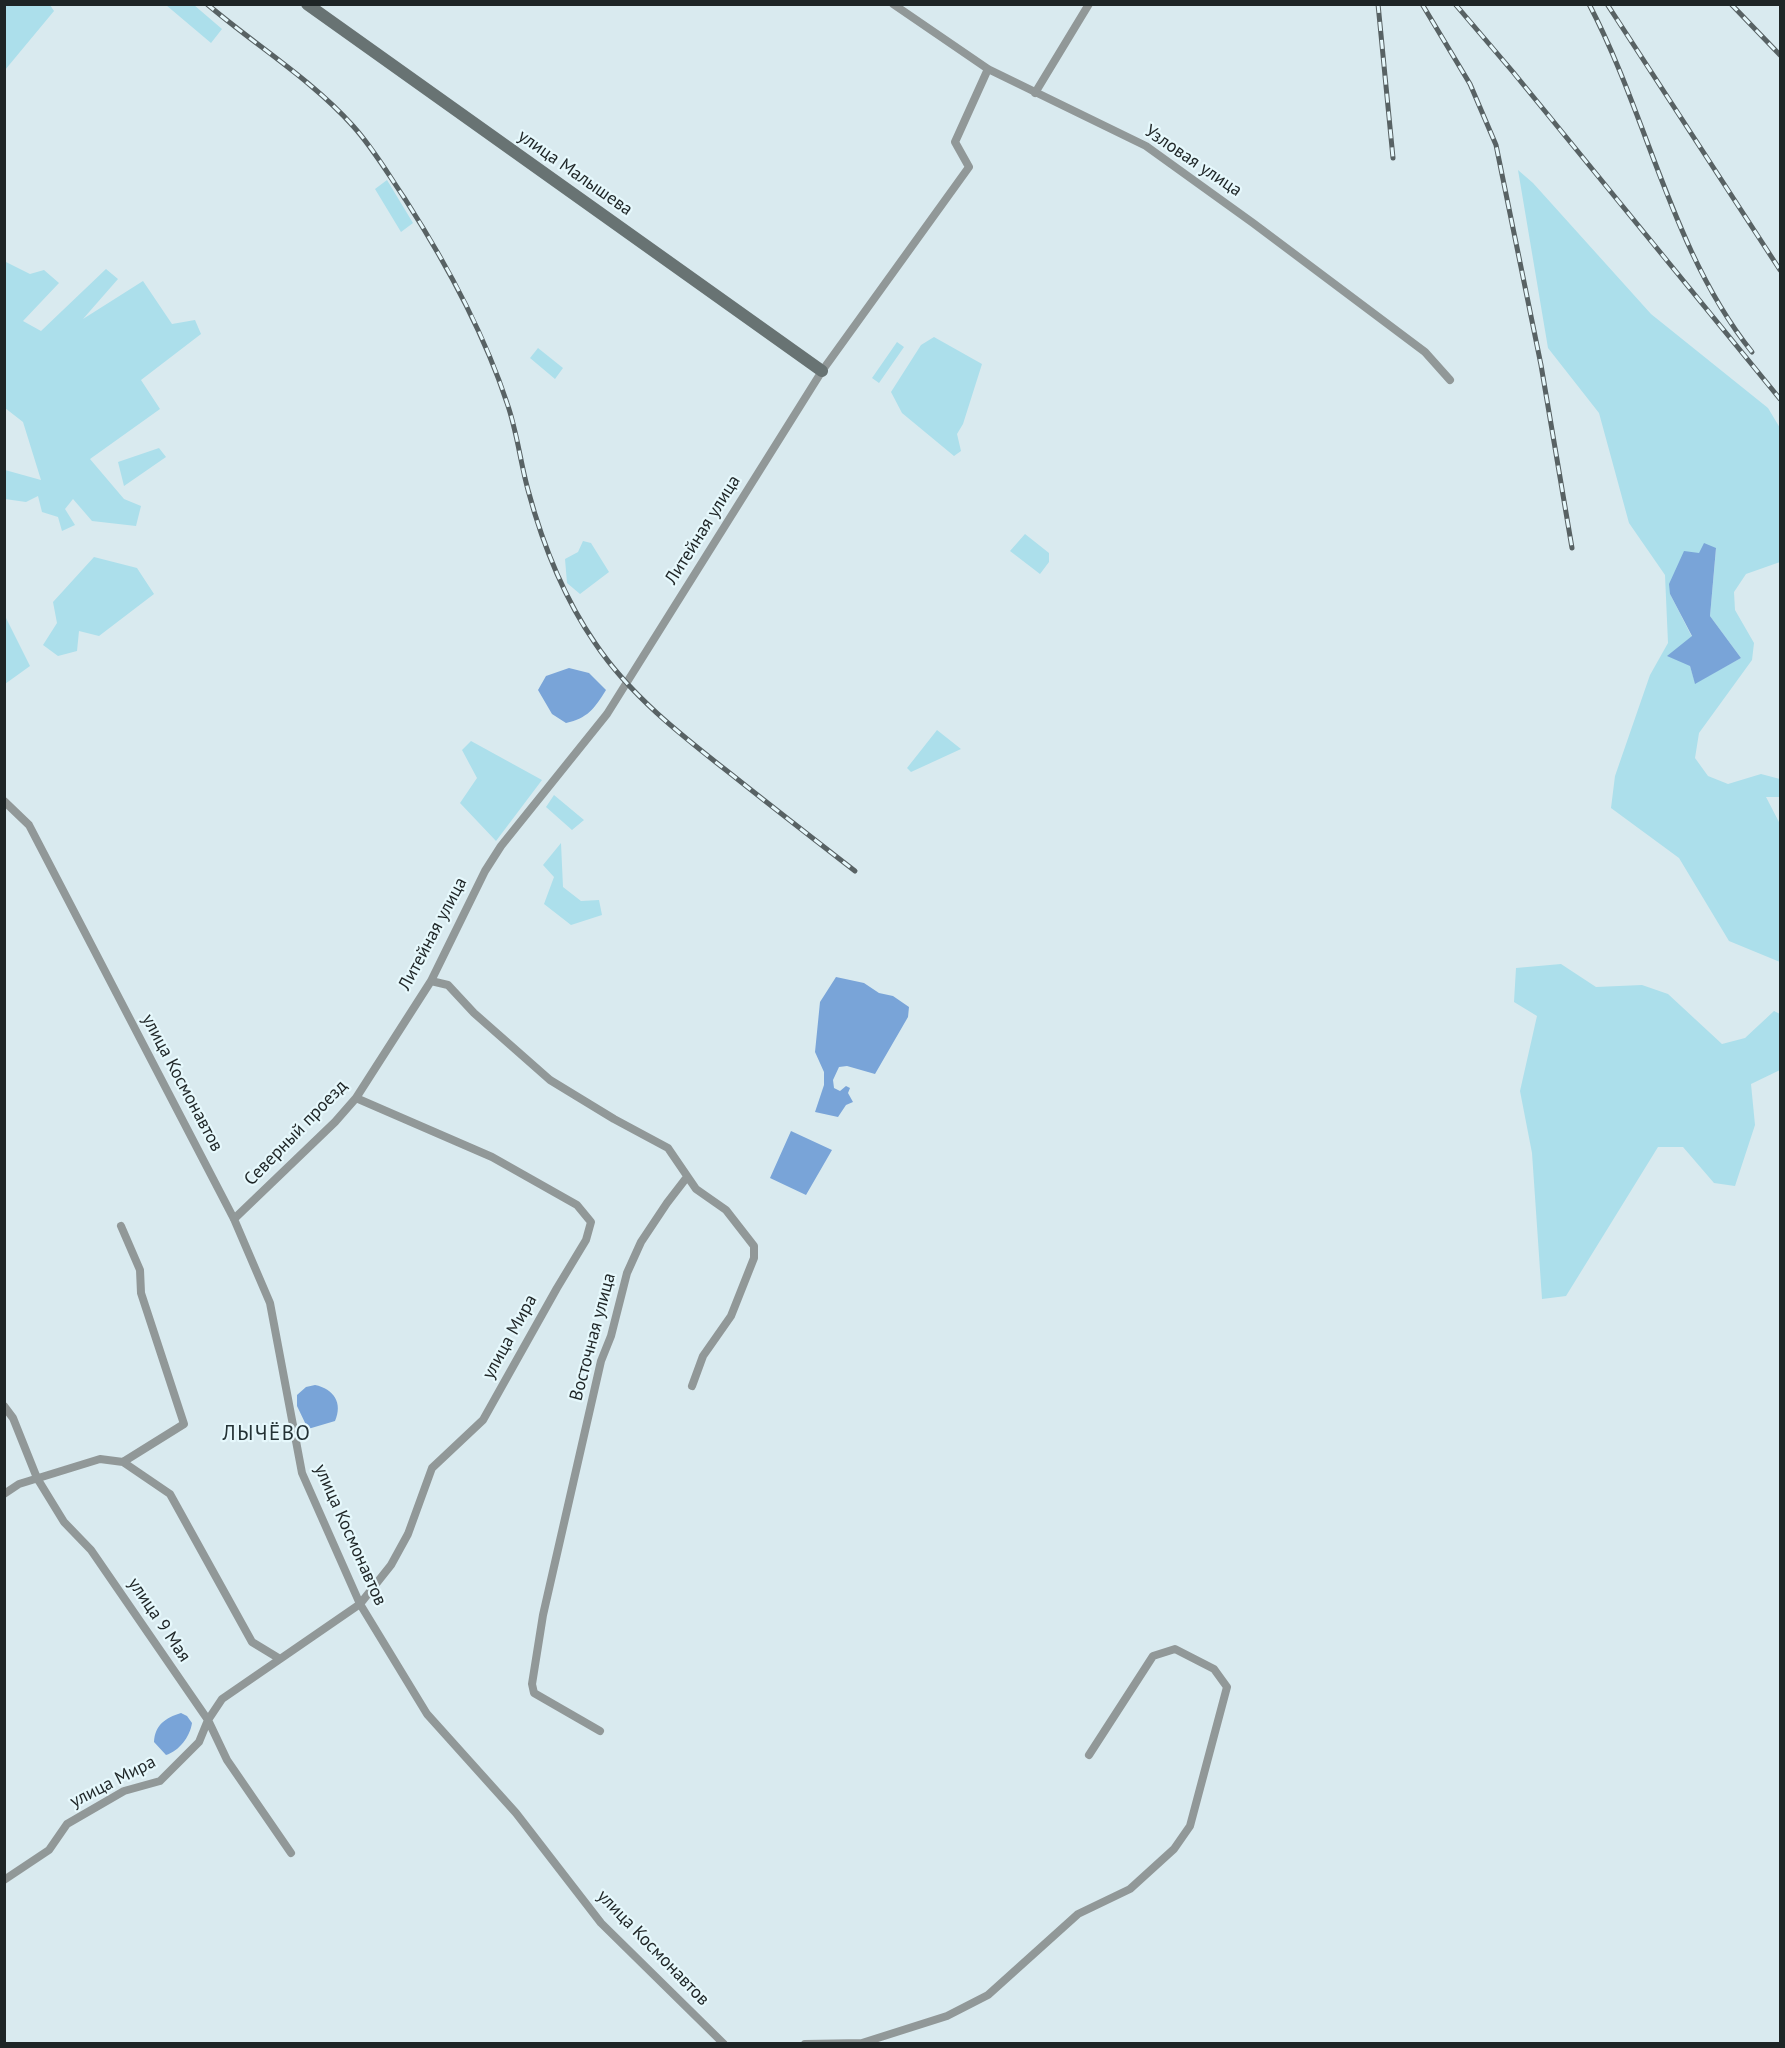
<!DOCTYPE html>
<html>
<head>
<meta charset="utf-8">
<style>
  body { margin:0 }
  #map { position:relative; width:1785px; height:2048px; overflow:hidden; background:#d9eaef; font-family:"PT Sans",sans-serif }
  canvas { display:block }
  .frame { position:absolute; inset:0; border:6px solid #1e2526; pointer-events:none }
</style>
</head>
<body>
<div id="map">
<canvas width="1785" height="2048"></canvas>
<div class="frame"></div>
</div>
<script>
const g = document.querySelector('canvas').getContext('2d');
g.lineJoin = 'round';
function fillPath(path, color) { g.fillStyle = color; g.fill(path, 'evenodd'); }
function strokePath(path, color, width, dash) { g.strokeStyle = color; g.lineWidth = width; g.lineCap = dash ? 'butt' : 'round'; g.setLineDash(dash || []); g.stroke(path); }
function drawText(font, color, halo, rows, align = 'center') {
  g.font = font + ' "PT Sans",sans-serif'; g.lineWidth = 4.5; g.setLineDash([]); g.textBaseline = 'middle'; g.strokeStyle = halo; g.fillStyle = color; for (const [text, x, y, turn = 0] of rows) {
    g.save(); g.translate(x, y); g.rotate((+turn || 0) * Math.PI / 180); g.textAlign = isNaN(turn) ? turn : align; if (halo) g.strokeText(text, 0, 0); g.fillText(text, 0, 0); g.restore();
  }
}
const green = new Path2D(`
  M5,4L50,5L54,11L5,70Z
  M166,5H194L222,29L211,43Z
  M1518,170L1533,183L1651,314L1768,408L1780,428V562L1746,574L1734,592L1735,610L1754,643L1752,660L1699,733L1695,758L1708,776L1728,784L1761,774L1780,779V797H1766L1780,824V962L1729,941L1679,858L1611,808L1615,776L1650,675L1668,643L1665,575L1629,523L1599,413L1548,348ZM1716,549L1710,616L1741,658L1695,683L1690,666L1692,637L1670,594L1699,553Z
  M387,180L413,223L401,232L375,189Z
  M4,261L30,274L44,270L59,283L23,321L41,331L106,269L118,279L83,319L143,281L172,324L195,320L201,334L141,380L160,409L90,459L124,499L141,506L136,526L92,521L73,499L65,509L75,525L62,531L58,517L42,512L38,496L26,502L5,499V470L41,480L23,422L5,408Z
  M934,337L982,364L963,424L957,434L961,451L954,456L902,413L891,392L921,345Z
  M897,342L904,347L879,383L872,378Z
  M538,348L563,368L555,379L530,358Z
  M159,448L166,457L124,486L118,462Z
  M1025,534L1049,553V562L1040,574L1010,551Z
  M583,541L591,543L609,572L580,594L567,583L565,559L578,552Z
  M94,557L137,568L154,594L99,636L79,631L77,651L58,656L43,645L57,623L53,602Z
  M4,614L30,666L5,684H4Z
  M937,730L961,749L911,772L907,768Z
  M471,741L542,780L496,841L460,803L477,778L462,750Z
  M554,795L584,820L572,830L546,807Z
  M561,843L563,887L581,901L599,900L602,915L571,925L544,904L554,877L543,865Z
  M1561,964L1596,987L1642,985L1668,994L1722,1044L1745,1038L1774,1011L1780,1014V1070L1751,1084L1755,1125L1735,1186L1714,1183L1683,1147H1658L1566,1296L1542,1299L1532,1153L1520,1091L1537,1016L1514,1002L1516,968Z`);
const water = new Path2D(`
  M1704,543L1716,548L1710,616L1741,658L1695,684L1690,666L1667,656L1692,636L1670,594L1669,584L1684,551L1699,553Z
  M569,668L589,673L606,690C594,709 588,718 566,723L552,714L538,690L546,676Z
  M836,977L864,983L879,993L893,996L909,1007L908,1017L875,1074L847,1066L839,1067L833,1080L834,1088L840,1091L846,1086L850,1088L848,1093L853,1102L846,1105L838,1117L815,1112L824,1085V1072L815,1052L820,1002Z
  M791,1131L832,1150L806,1195L770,1178Z
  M315,1385C334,1389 343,1403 335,1421L308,1429L297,1406V1395L306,1387Z
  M181,1713L187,1716L192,1723C190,1737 179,1751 166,1755L154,1742C155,1725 165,1718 181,1713Z`);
const street = new Path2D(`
  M893,4L988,69L1146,146L1253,223L1425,352L1450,380
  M1035,93L1089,4
  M4,801L29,825L234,1219L270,1303L302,1473L360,1604L427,1714L516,1813L601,1923L724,2044
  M431,981L448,985L474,1013L550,1080L614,1119L668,1148L696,1189L726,1210L754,1246V1258L731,1316L703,1356L692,1386
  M234,1219L335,1122L356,1098L431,981L485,871L501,846L607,714L822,371L969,167L955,142L988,69
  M121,1226L140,1270L141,1293L184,1424L123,1462
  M4,1406L13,1418L37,1478L64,1522L91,1550L208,1720L227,1760L291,1853
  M4,1494L19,1484L100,1459L123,1462L170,1494L252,1642L280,1659
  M600,1731L534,1693L532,1684L543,1615L601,1361L611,1336L627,1273L641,1242L667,1203L687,1177
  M4,1880L49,1850L67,1824L124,1791L160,1781L199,1742L208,1720L222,1699L360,1604L391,1565L408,1534L432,1468L483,1420L557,1288L586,1240L591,1222L577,1205L492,1157L356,1098
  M805,2044L862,2043L947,2016L988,1995L1078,1914L1130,1889L1174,1849L1190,1826L1227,1687L1214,1669L1175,1649L1153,1656L1089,1755`);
const secondary = new Path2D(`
  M307,4L822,371`);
const rail = new Path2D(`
  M207,4C255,45 311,79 353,126C373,148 388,174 405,199C446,263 483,330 507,403C517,431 520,461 528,490C542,542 564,598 595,643C631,697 685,738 736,778C775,809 815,840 855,871
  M1378,4L1393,158
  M1422,4L1470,84L1496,145L1541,365L1572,548
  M1455,4L1513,72L1780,399
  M1589,4C1648,117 1672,252 1752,352
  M1607,4L1780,270
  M1731,4L1780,55`);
const streetNames = [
  ["Узловая улица",1193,161,34],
  ["улица Малышева",575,173,35],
  ["Литейная улица",703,530,-58],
  ["Литейная улица",433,934,-62],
  ["улица Космонавтов",182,1083,62],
  ["Северный проезд",296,1133,-46],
  ["улица Мира",510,1337,-61],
  ["Восточная улица",593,1337,-75],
  ["улица Космонавтов",350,1535,66],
  ["улица 9 Мая",159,1620,56],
  ["улица Мира",113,1782,-27],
  ["улица Космонавтов",653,1948,46]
];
const quarterNames = [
  ["ЛЫЧЁВО",267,1434]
];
fillPath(green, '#acdfeb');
fillPath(water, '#79a4d8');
strokePath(street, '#919898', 8);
strokePath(secondary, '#687373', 12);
strokePath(rail, '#586264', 5);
strokePath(rail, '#e6f8fc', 3, [9]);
drawText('18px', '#1e2526', '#e6f8fc', streetNames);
g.letterSpacing = '1.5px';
drawText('21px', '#243235', '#e6f8fc', quarterNames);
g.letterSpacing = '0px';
</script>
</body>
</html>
